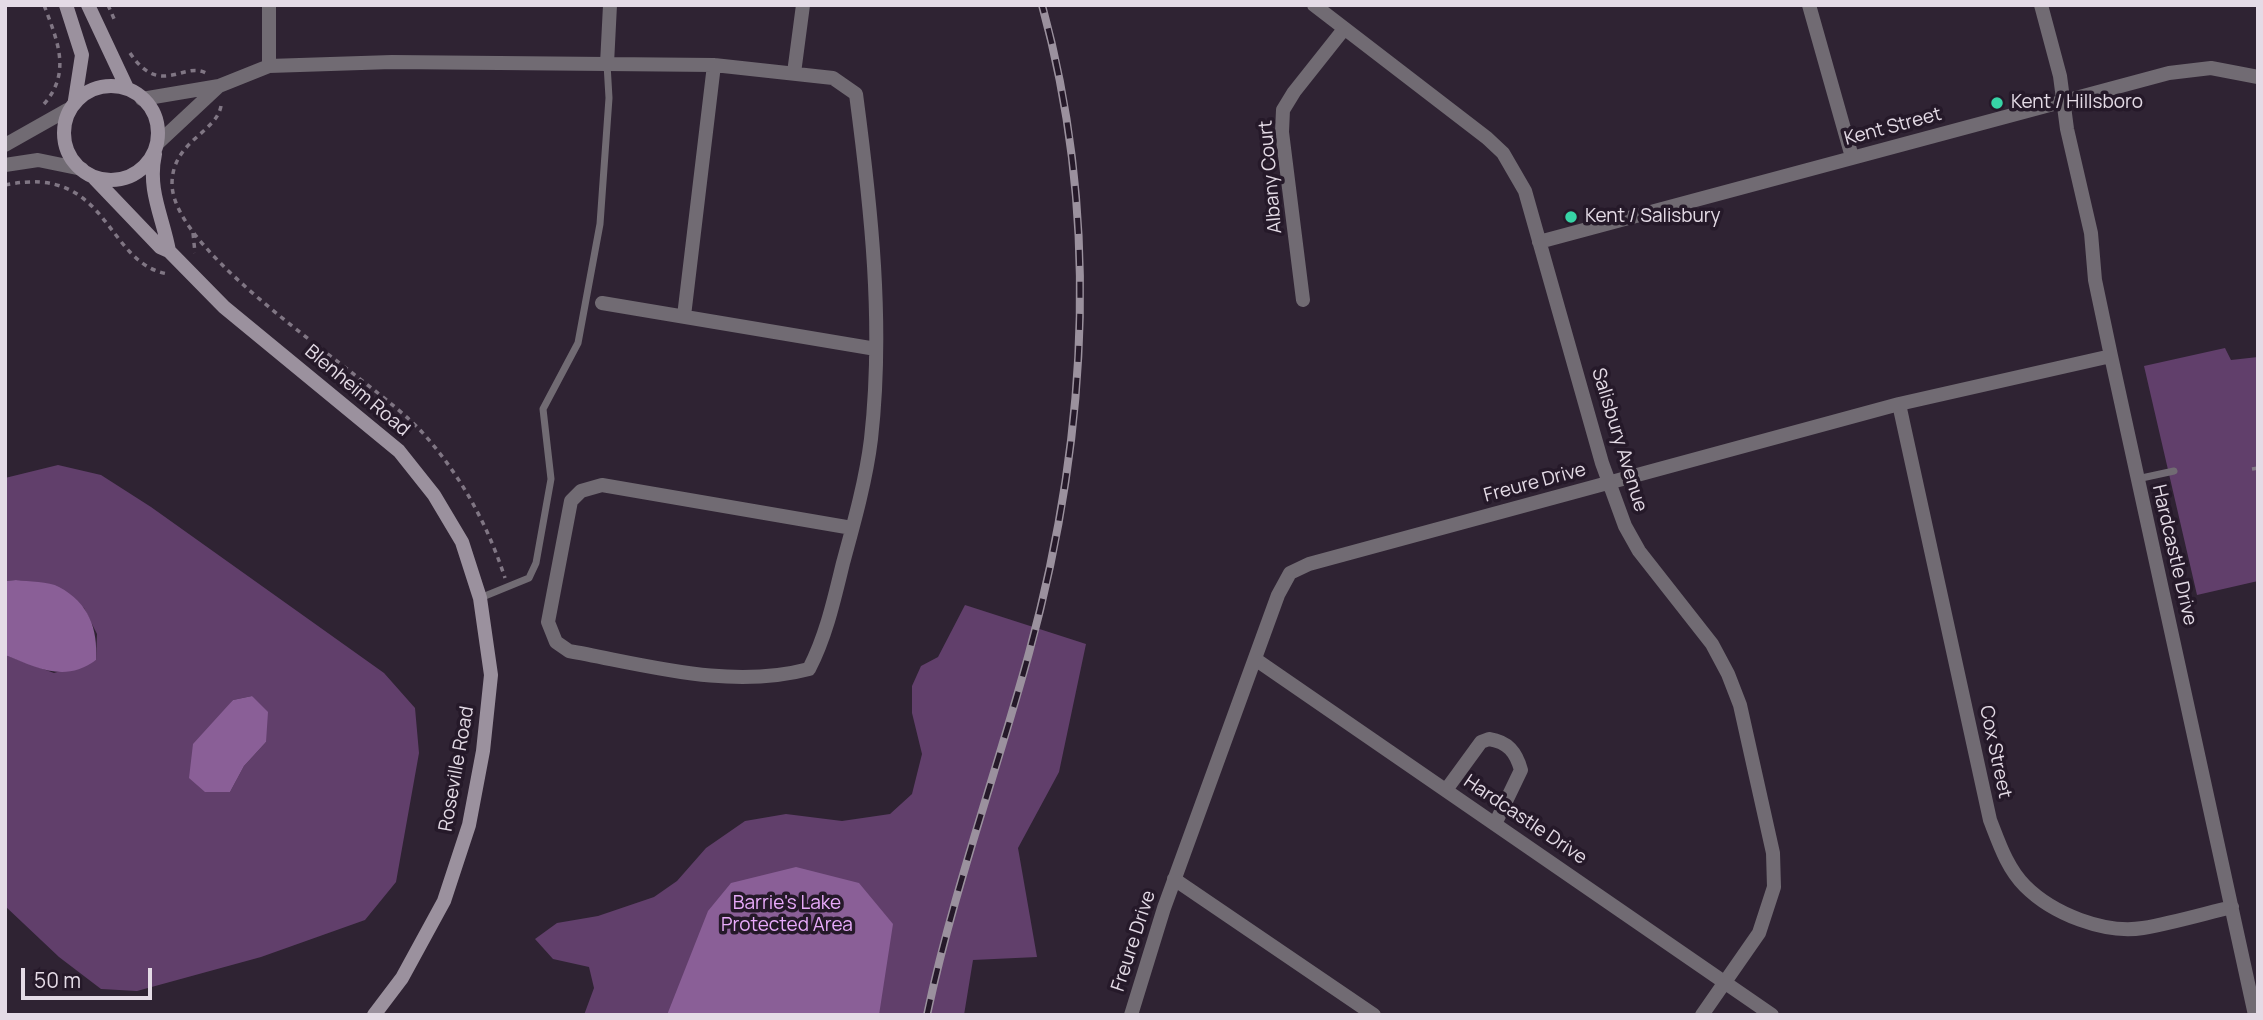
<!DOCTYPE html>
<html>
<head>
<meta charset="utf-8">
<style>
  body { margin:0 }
  #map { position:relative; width:2263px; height:1020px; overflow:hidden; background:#2f2333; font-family:Manrope,sans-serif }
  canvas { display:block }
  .frame { position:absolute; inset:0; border:7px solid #e4dbe6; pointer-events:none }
  .scale { position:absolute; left:21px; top:968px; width:131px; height:32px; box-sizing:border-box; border:4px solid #e4dbe6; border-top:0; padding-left:9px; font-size:21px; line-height:24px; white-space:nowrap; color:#e4dbe6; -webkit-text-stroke:5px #251929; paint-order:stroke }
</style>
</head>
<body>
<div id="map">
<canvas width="2263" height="1020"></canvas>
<div class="frame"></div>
<div class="scale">50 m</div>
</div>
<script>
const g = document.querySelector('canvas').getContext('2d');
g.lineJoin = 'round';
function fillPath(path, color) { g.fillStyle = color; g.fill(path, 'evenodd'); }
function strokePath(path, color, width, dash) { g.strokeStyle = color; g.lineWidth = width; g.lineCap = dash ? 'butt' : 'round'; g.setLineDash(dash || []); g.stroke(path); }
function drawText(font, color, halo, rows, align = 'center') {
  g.font = font + ' Manrope,sans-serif'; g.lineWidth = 7; g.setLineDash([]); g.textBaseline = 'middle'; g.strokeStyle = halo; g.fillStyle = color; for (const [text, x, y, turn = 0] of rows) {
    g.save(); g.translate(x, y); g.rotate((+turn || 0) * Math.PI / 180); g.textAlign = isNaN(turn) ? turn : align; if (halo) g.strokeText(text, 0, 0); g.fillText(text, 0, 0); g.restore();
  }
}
const green = new Path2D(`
  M2225,348L2231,360L2258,357V581L2197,595L2144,366Z
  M58,465L101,475L151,507L384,673L415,708L419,753L396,882L365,920L261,957L137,991L101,989L59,957L5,906V655L54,673L96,660L97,634L84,608L16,580L5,581V478ZM252,696L266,742L244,766L230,792L221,716L233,700Z
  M965,605L1086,644L1059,772L1018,848L1037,957L973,960L964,1015H584L594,988L589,967L553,959L535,939L557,923L598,916L654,897L677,881L706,848L745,821L786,814L842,821L890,814L912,794L922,754L912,713V686L921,666L938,657Z`);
const water = new Path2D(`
  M16,580C28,582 49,581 59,587C89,603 98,629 96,660C65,683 38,668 5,655V581Z
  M252,696L268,712L266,742L244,766L230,792H205L189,778L193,744L233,700Z
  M796,867L859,883L893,924L879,1015H667L708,911L731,883Z`);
const path = new Path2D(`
  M108,5L115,21
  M130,53C160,98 183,61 206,73
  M44,104C72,72 57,40 44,5
  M221,106C216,133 172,141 172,184C173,257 371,377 421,431C460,474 487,523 505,578
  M5,185C110,163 104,263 168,274
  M193,233L195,253
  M2252,469L2258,468`);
const service = new Path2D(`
  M2137,479L2174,471
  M480,598L529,578L536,563L551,479L543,409L578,343L600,224L609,98L607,64`);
const minor = new Path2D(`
  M1314,5L1487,138L1503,153L1525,191L1602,463L1625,526L1639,551L1712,644L1728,674L1740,705L1773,853L1774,887L1759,933L1702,1015
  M1809,5L1852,157
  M2041,5L2060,76L2067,129L2091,233L2095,280L2111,356L2255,1015
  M607,64L610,5
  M269,66L392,62L714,65L833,78L856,94C871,207 884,324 871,439C866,480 854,523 843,563C834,600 826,636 809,669C730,690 647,665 569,651L556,642L548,622L571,501L581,491L602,485L852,528
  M794,73L803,5
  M142,99L219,86L269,66V5
  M158,143L219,86
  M1539,242L2169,73L2211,68L2258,77
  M1303,300L1282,132L1283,110L1294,92L1344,29
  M602,303L876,349
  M684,316L714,65
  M1899,404L1990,820C1999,843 2007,868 2025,886C2053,914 2104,934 2143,928C2173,923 2203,914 2232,907
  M1255,659L1772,1015
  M1446,790L1481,742L1489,739C1508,742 1516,752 1521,770L1496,822
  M1174,879L1374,1015
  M1131,1015L1164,908L1278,595L1290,573L1309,564L1899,404L2111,356`);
const tertiary = new Path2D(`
  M5,145L67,110
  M5,165L38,160L82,169`);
const secondary = new Path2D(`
  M66,5L82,55L75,100
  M88,5L127,88
  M64 133a47 47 0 1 1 94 0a47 47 0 1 1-94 0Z
  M155,154C147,190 163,217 169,251
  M95,179L160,247L169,251L224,307L399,451L434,495L462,542L480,598L491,675L483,751L469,825L444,901L402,978L374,1015`);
const rail = new Path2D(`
  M927,1015C953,892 996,774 1029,653C1087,440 1101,220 1042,5`);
const markers = [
  [1997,103,7,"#37d4a6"],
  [1571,217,7,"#37d4a6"]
];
const poiNames = [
  ["Kent / Hillsboro",2011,103],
  ["Kent / Salisbury",1585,217]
];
const streetNames = [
  ["Kent Street",1893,127,-15],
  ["Albany Court",1271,177,-95],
  ["Blenheim Road",357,391,40],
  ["Salisbury Avenue",1619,440,73],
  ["Freure Drive",1535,483,-15],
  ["Hardcastle Drive",2174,555,77],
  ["Cox Street",1995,752,78],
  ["Roseville Road",457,769,-80],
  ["Hardcastle Drive",1525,820,34],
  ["Freure Drive",1134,941,-72]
];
const parkNames = [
  ["Barrie's Lake",787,904],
  ["Protected Area",787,926]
];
fillPath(green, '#613f6b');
fillPath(water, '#8a5f97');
strokePath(path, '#807684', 3.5, [5, 5]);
strokePath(service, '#716b73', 7);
strokePath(minor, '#716b73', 14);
strokePath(tertiary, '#716b73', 14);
strokePath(secondary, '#9b919e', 14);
strokePath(rail, '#9b919e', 8);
strokePath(rail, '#251929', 5, [16]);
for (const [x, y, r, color] of markers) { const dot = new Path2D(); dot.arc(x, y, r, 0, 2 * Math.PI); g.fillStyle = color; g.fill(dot); strokePath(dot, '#251929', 2.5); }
drawText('19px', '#e4dbe6', '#251929', poiNames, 'left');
drawText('19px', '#e4dbe6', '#251929', streetNames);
drawText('19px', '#e8abfa', '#251929', parkNames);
</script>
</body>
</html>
